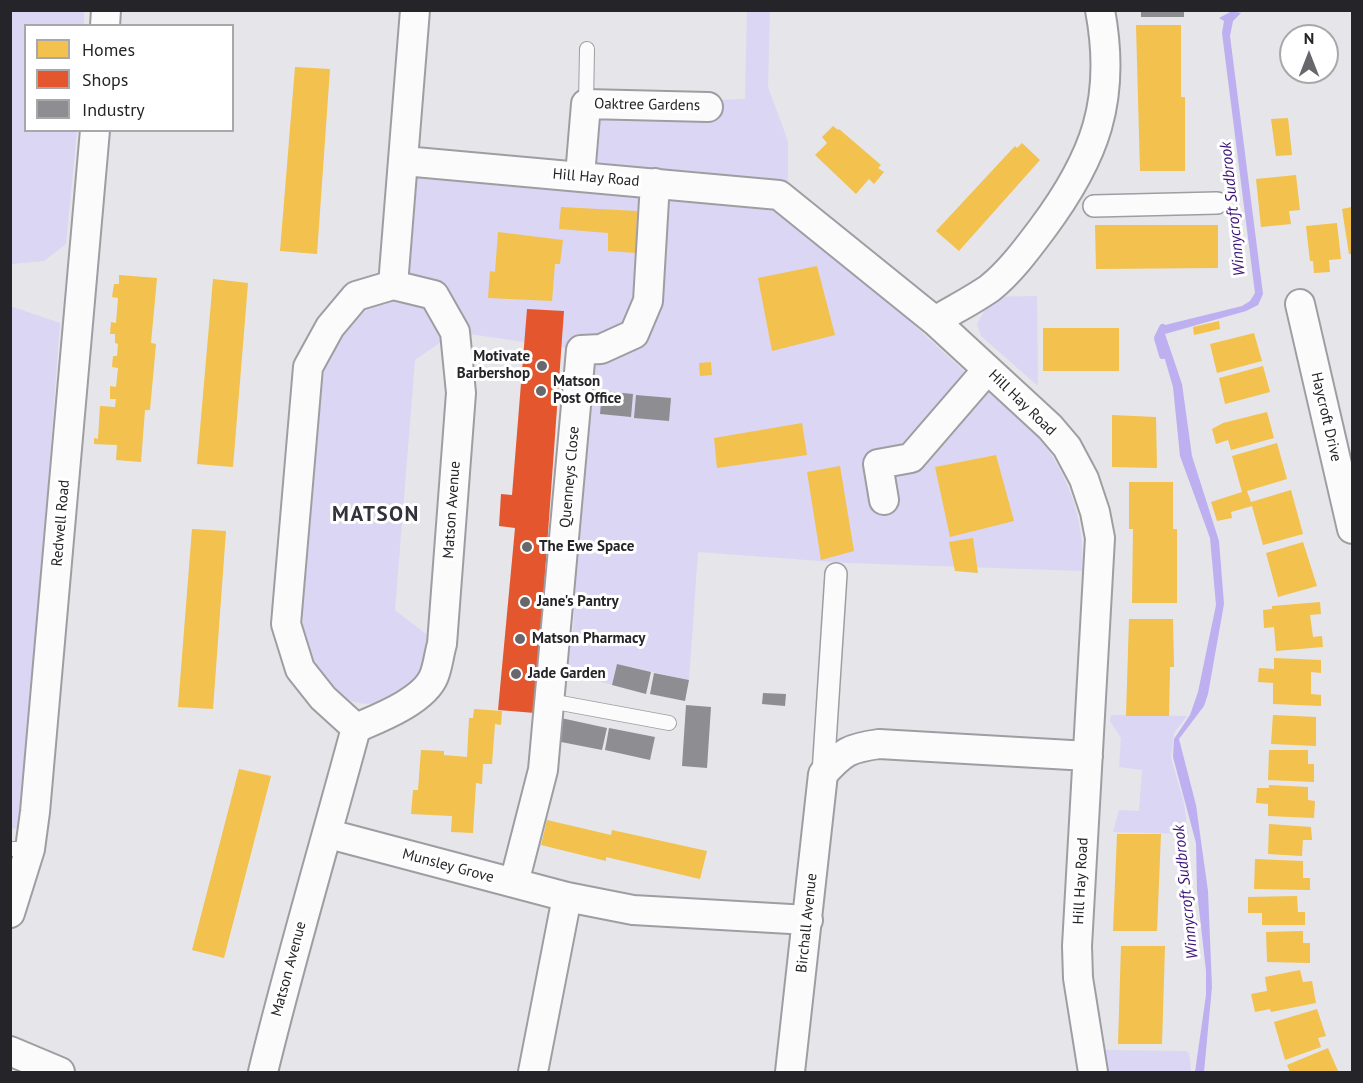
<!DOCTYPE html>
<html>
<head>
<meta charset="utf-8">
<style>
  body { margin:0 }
  #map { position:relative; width:1363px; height:1083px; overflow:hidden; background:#e5e5ea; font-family:"PT Sans",sans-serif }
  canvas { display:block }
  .frame { position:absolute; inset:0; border:12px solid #252428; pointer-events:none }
  .legend { position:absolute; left:24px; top:24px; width:210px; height:108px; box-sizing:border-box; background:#fff; border:2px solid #a8a7a9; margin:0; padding:8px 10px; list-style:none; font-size:18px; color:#252428 }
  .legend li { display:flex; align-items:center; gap:12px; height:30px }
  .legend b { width:30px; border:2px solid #a8a7a9 }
  .north { position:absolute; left:1279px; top:24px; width:60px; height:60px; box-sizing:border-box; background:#fff; border:2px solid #a8a7a9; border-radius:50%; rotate:0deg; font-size:16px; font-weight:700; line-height:24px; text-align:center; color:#252428 }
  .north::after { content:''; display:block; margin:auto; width:21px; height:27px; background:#68686c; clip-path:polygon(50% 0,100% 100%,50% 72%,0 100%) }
</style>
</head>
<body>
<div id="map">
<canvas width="1363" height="1083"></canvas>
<div class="frame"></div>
<ul class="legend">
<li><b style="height:16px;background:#f2c14e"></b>Homes</li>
<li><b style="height:16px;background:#e4572e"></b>Shops</li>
<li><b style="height:16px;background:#8d8d92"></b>Industry</li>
</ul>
<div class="north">N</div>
</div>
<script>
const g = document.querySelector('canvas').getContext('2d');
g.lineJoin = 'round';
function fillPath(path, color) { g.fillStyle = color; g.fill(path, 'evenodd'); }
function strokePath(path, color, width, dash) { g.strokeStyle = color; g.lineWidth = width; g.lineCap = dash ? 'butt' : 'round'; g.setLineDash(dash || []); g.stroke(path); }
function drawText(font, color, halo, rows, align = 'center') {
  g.font = font + ' "PT Sans",sans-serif'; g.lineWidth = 6; g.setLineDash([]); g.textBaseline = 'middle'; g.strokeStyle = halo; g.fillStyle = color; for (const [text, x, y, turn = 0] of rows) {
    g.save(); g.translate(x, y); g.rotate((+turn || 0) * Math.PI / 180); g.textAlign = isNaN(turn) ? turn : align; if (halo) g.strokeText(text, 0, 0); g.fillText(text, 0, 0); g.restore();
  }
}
const green = new Path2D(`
  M11,10L84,11V24L26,26V130L77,131L66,244L44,261L11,264Z
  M747,11H770L768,87L788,141V191L783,199C842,256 901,314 962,369C991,396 1030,420 1051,454C1075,493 1083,525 1083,571L848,563L698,552L689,680L617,664L612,685L560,670L563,639L573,630L575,598L568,590L581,350L455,332L434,295L393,285L404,161L580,176L586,104L745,99Z
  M381,294L425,306L448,337L415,360L395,610L435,641C429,655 424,670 415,682C411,688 402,692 396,695C364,716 330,697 313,665C301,643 301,604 302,579L322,370L349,316Z
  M1037,296L1038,386L981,336L977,324L992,297Z
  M10,306L60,323L33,688L18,827L11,830Z
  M1111,715L1187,716L1174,733L1171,758L1184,803L1188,834L1113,832L1119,810L1139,811L1142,770L1119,767L1121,738L1110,721Z
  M1102,1050L1186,1051L1189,1053L1191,1072H1093Z`);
const water = new Path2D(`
  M1232,11L1241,13L1233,21L1230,36L1263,294L1258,305L1246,311L1165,334L1182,384L1192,456L1219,541L1224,604L1208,694L1204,706L1179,739L1196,805L1208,891L1212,987L1204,1072H1195L1206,995V971L1197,891L1196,843L1173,757L1174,739L1190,715L1198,692L1216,605L1210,538L1180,456L1173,387L1157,332L1159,327L1169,324L1242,306L1250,301L1255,293L1222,33L1224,21L1219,18Z`);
const homes = new Path2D(`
  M1136,25H1181V97H1185V171H1140Z
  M295,67L330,69L317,254L280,251Z
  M1288,118L1292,155L1276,156L1271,119Z
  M833,126L838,130L839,129L881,165L878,168L884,172L874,184L869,179L856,194L815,155L827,143L822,137Z
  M1022,143L1040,160L959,251L936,231L1015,146L1017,148Z
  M1296,175L1300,210L1289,211L1291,224L1261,227L1256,179Z
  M561,207L637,211L636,253L608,251V233L559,229Z
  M1352,207V254H1349L1342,209Z
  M1337,223L1341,259L1329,260L1330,272L1314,273L1313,261H1310L1306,226Z
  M1095,225H1218V268L1096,269Z
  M498,232L563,240L560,264H555L552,301L488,298L490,271L495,272Z
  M817,266L835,335L772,351L758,278Z
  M119,275L157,278L151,343L156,344L150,410H145L141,462L116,460L117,445L94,444V438L98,439L100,406L115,407L116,399H110V386L116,387L118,368L112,367L113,356H117L118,344L115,343V334H110L111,322L116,323L118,298L112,297L114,284H119Z
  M213,279L248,283L233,467L197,464Z
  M1219,321L1220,329L1194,335L1193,327Z
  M1043,328H1119V371H1043Z
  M1254,333L1262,361L1217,373L1210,344Z
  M711,362L712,375L700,376L699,363Z
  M1263,366L1270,392L1225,404L1219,378Z
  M1267,412L1274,438L1231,450L1228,440L1216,444L1212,429L1223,423Z
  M1112,415L1156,417L1157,468L1112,467Z
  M802,423L807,455L717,468L714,438Z
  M1277,443L1287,479L1247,491L1251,502L1291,490L1303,534L1263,545L1252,506L1231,512L1232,518L1217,521L1211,502L1242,492L1232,456Z
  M996,455L1014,521L950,537L935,467Z
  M840,466L854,551L821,560L807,472Z
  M1129,482H1173V529H1177V603H1132L1133,529H1129Z
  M192,529L226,531L213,709L178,707Z
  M973,538L978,573L955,571L949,542Z
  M1303,542L1317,586L1278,597L1266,553Z
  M1320,602L1321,614L1310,615L1313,637L1322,636L1323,647L1276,651L1274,627L1264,628L1263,610L1272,609V606Z
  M1129,619H1173L1174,667H1170L1169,716H1126Z
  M1274,658L1321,660V673L1311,672V694L1321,695V706L1273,704V683L1258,682L1259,668L1274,669Z
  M474,709L502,711L501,725L495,724L492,764H483L482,784L476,783L473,833L451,832L452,816L411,814L413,790H418L421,750L444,751V755L467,757L469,718H473Z
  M1273,715L1316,717V746L1271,744Z
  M1269,750H1308V764H1314V782L1268,780Z
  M239,769L271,776L224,958L192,950Z
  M1269,785L1308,787V800L1315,801L1314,818L1268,816V804L1256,803L1257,788H1269Z
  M547,820L611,835L612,830L707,851L700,879L606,857V861L541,845Z
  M1269,824L1311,827L1312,840H1303L1302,856L1268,854Z
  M1117,834H1161L1157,931H1113Z
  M1255,859L1303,861V878H1310V890L1254,889Z
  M1297,896L1298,912H1305V925H1262V913H1248V897Z
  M1303,931V943H1310V963L1267,962L1266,932Z
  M1121,946H1165L1162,1044H1118Z
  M1300,970L1303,982L1312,981L1316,1003L1271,1012L1270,1009L1255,1012L1251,994L1267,991L1265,977Z
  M1317,1009L1326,1036L1318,1038L1321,1047L1285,1060L1274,1022Z
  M1328,1048L1338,1071L1290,1072L1287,1065Z`);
const shops = new Path2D(`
  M527,309L564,311L535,713L498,710L515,528L499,526L501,494L512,495Z`);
const industry = new Path2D(`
  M1141,10H1184V17H1141Z
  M602,391L633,394L631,417L600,414Z
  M636,395L671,398L669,421L634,418Z
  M617,664L651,672L646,694L612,685Z
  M654,673L689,680L685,701L650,694Z
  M763,693L786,694L785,706L762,704Z
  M686,705L711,707L707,768L682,766Z
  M561,718L607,728L602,750L556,741Z
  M609,728L655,737L650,760L605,750Z`);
const stream = new Path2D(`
  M1163,328L1158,338L1163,355`);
const service = new Path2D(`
  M586,104L587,49
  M550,701L669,723
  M10,849H30`);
const pedestrian = new Path2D(`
  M1094,206L1217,203
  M823,774L836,574`);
const minor = new Path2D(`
  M105,26L106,10
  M404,161L779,195L935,321L1050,427L1067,447L1084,479L1095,512L1100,538L1077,946L1078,978L1093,1072
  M580,176L586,104L708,107
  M393,285L415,10
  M1300,304L1352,529
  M935,321C953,310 973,300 990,288C1010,272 1027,249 1042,229C1095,158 1117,100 1100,10
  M884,500L878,464L911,458L987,370
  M329,834L567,897L633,910L808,920
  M514,883L543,770L581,350L601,349L634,334L648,301L655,183
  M10,913L30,849L35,812L95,130
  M10,1051L60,1072
  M263,1072C291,957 325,843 356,728C379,718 424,701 434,676C438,666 439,654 442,644L461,393L455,332L434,295L393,285L356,296L330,327L308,367L286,624L300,669L323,698L356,728
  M533,1072L567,897
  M790,1072L823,774C843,752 849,748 879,744L1088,756`);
const markers = [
  [542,366,6,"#68686c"],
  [541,391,6,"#68686c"],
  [527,547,6,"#68686c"],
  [525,602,6,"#68686c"],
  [520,639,6,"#68686c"],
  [516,674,6,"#68686c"]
];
const streetNames = [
  ["Oaktree Gardens",647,105,1],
  ["Hill Hay Road",596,178,5],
  ["Hill Hay Road",1022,403,44],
  ["Haycroft Drive",1326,417,77],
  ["Quenneys Close",570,477,-85],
  ["Matson Avenue",452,510,-86],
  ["Redwell Road",61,523,-85],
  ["Munsley Grove",448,866,15],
  ["Hill Hay Road",1081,881,-87],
  ["Birchall Avenue",807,923,-84],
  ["Matson Avenue",289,969,-75]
];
const poiNames = [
  ["Motivate",530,357,"right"],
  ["Barbershop",530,374,"right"],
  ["Matson",553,382],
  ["Post Office",553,399],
  ["The Ewe Space",539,547],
  ["Jane's Pantry",537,602],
  ["Matson Pharmacy",532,639],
  ["Jade Garden",528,674]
];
const waterNames = [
  ["Winnycroft Sudbrook",1233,209,-96],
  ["Winnycroft Sudbrook",1186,892,-96]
];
const districtNames = [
  ["MATSON",376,515]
];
fillPath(green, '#dbd6f4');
fillPath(water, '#beb0f0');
fillPath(homes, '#f2c14e');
fillPath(shops, '#e4572e');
fillPath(industry, '#8d8d92');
strokePath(stream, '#beb0f0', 8);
strokePath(service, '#9e9ea2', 16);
strokePath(pedestrian, '#9e9ea2', 24);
strokePath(minor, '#9e9ea2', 32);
strokePath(service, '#fbfbfc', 14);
strokePath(pedestrian, '#fbfbfc', 21);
strokePath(minor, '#fbfbfc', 28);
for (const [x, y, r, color] of markers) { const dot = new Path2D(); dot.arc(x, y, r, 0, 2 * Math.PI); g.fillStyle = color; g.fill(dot); strokePath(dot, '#fff', 2); }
drawText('15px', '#252428', '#fff', streetNames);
drawText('bold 15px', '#252428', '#fff', poiNames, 'left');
drawText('italic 16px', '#3b1279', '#fff', waterNames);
g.letterSpacing = '1.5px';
drawText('bold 21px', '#33313a', '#fff', districtNames);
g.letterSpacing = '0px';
</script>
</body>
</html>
